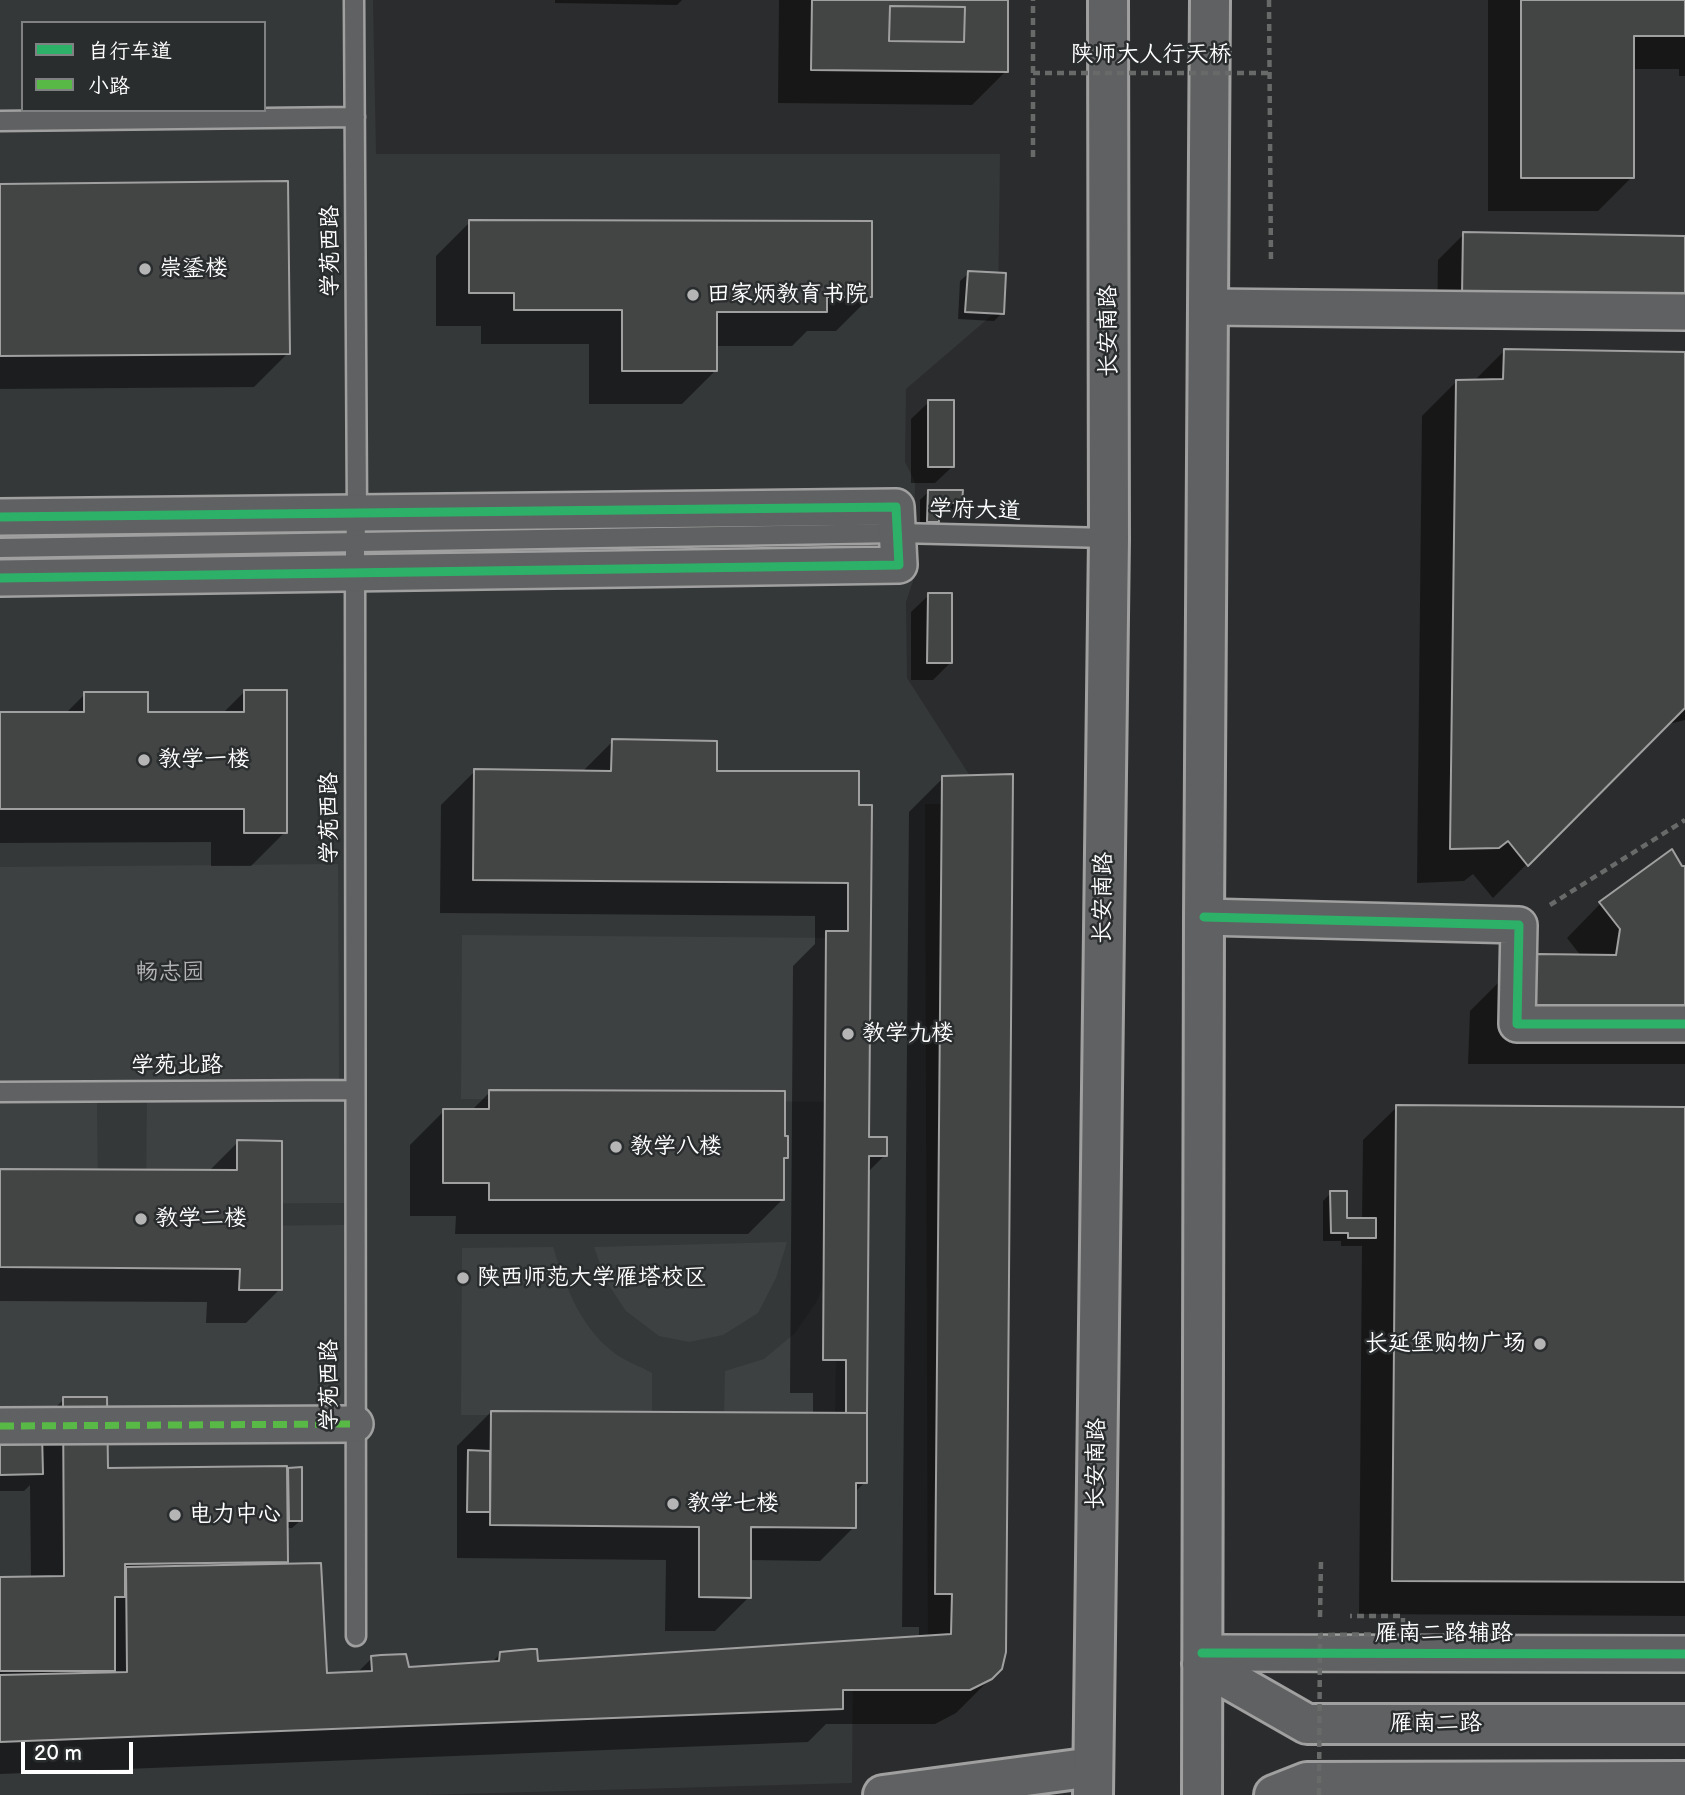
<!DOCTYPE html>
<html>
<head>
<meta charset="utf-8">
<style>
  body { margin:0 }
  #map { position:relative; width:1685px; height:1795px; overflow:hidden; background:#2b2c2d; font-family:"Balsamiq Sans","LXGW WenKai TC",sans-serif }
  canvas { display:block }
  .legend { position:absolute; left:21px; top:21px; width:245px; height:91px; box-sizing:border-box; background:#2a2d2e; border:2px solid #7f8182; margin:0; padding:9px 12px; list-style:none; font-size:21px; color:#fff }
  .legend li { display:flex; align-items:center; gap:14px; height:35px }
  .legend b { width:35px; border:2px solid #7f8182 }
  .scale { position:absolute; left:21px; top:1742px; width:112px; height:32px; box-sizing:border-box; border:4px solid #fff; border-top:0; padding-left:9px; font-size:21px; line-height:24px; white-space:nowrap; color:#fff; -webkit-text-stroke:5px #2a2d2e; paint-order:stroke }
</style>
</head>
<body>
<div id="map">
<canvas width="1685" height="1795"></canvas>
<ul class="legend">
<li><b style="height:9px;background:#2db169"></b>自行车道</li>
<li><b style="height:9px;background:#58b947"></b>小路</li>
</ul>
<div class="scale">20 m</div>
</div>
<script>
const g = document.querySelector('canvas').getContext('2d');
g.lineJoin = 'round';
function fillPath(path, color) { g.fillStyle = color; g.fill(path, 'evenodd'); }
function strokePath(path, color, width, dash) { g.strokeStyle = color; g.lineWidth = width; g.lineCap = dash ? 'butt' : 'round'; g.setLineDash(dash || []); g.stroke(path); }
function drawText(font, color, halo, rows, align = 'center') {
  g.font = font + ' "Balsamiq Sans","LXGW WenKai TC",sans-serif'; g.lineWidth = 5; g.setLineDash([]); g.textBaseline = 'middle'; g.strokeStyle = halo; g.fillStyle = color; for (const [text, x, y, turn = 0] of rows) {
    g.save(); g.translate(x, y); g.rotate((+turn || 0) * Math.PI / 180); g.textAlign = isNaN(turn) ? turn : align; if (halo) g.strokeText(text, 0, 0); g.fillText(text, 0, 0); g.restore();
  }
}
const built = new Path2D(`
  M0,0H373L376,154H1000L998,310L906,389L905,462L915,482L913,581L906,602L907,678L988,804H925L928,1659H853L852,1783L422,1795H0ZM23,23H264V110H23Z`);
const green = new Path2D(`
  M338,864L339,1080L0,1083V867Z
  M462,935L840,938L839,1102L461,1099Z
  M147,1094H348V1203L146,1204Z
  M97,1100L98,1207L0,1208V1101Z
  M345,1225L347,1414L0,1418V1228Z
  M787,1242L776,1278L758,1313L723,1335L689,1342L659,1336L626,1311L606,1281L594,1247Z
  M838,1244L835,1416H724L725,1371L764,1359L795,1333L817,1301Z
  M553,1247C566,1287 579,1325 613,1352C624,1361 640,1366 652,1373V1415H461L462,1248Z`);
const shadow = new Path2D(`
  M555,0H682L677,5L555,3Z
  M779,0H1007L1006,71L972,105L778,103Z
  M1488,0H1685V76H1679V69H1632V177L1598,211H1488Z
  M0,185L288,353L254,387L0,389Z
  M470,222L870,297L836,331H807L792,346H716V370L682,404H589V344H481V326H436V256Z
  M1464,234L1685,238L1437,321L1438,260Z
  M969,273L1002,313L994,321L958,319L960,281Z
  M1505,350L1685,354V720L1665,725L1493,898L1473,874L1464,881L1417,883L1422,416L1456,382L1474,381Z
  M929,402L953,466L935,483H911V419Z
  M929,491L960,503L952,511H938V521L929,530H920V500Z
  M929,595L950,663L933,680H911V612Z
  M244,692L285,832L251,866H211V842L0,843V714H65L85,694L146,714H222Z
  M613,741L715,772L858,773L868,1139L885,1155L867,1173L865,1482L854,1493V1527L820,1561L749,1560V1597L715,1631H665L666,1560L457,1558V1446L491,1412L813,1415V1393H790L793,966L815,944V916L440,913L441,805L475,771L582,772Z
  M943,778L991,1678L956,1713L935,1724H826L808,1742L0,1774V1578H31L30,1485L24,1491H0V1435L30,1433L64,1399L106,1469L285,1473L288,1469L301,1520L292,1528H286V1562L282,1566L326,1675L357,1673L372,1658L407,1669L491,1663L501,1653L537,1663L919,1638V1627H902L909,812Z
  M1681,868H1685V1064H1468L1470,1011L1504,977H1516L1538,956H1581L1567,938L1600,904Z
  M490,1092L787,1157L782,1162V1200L748,1234H455L456,1216H410V1145L444,1111H471Z
  M1397,1107L1685,1109V1616L1359,1614L1362,1246H1341V1241H1323V1201L1331,1193L1345,1220H1362L1363,1140Z
  M238,1142L280,1289L246,1323H206L207,1302L0,1301V1171L208,1172Z`);
const building = new Path2D(`
  M812,0H1008V72L811,70ZM890,6L965,7L964,42L889,41Z
  M1521,0H1685V36H1634V178H1521Z
  M890,6L965,7L964,42L889,41Z
  M288,181L290,354L0,356V184Z
  M469,220L872,221V297H827V312H717V371H622V310H514V293H469Z
  M1463,232L1685,236V301L1462,296Z
  M968,271L1006,273L1004,314L965,312Z
  M1504,349L1685,352V708L1528,866L1508,841L1499,848L1450,849L1456,380L1503,379Z
  M928,400H954V467H928Z
  M928,490H963L962,503H939V522H927Z
  M928,593H952V663H927Z
  M244,690H287V833H244V809H0V712H84V692H148V712H244Z
  M612,739L717,741V771H859V805H872L869,1137H887V1156H869L867,1413H846V1360H823L826,931H848V883L473,880L474,769L611,771Z
  M1013,774L1006,1652L1002,1669L992,1679L970,1690H843V1709L0,1742V1675L127,1672L126,1567L321,1563L327,1673L372,1671L371,1656L381,1655L406,1654L409,1667L499,1661L500,1652L531,1649H537L538,1661L951,1634L952,1594H935L942,776Z
  M1672,849L1682,866H1685V1031L1501,1030L1503,976H1535L1537,954L1616,955L1620,929L1599,902Z
  M489,1090L785,1091V1136H788V1158H784V1200H489V1183H443V1109H489Z
  M1396,1105L1685,1107V1582L1392,1581Z
  M237,1140L282,1141V1290H239L240,1269L0,1267V1169L237,1170Z
  M1330,1191H1347V1218H1376V1238H1348V1233H1331Z
  M63,1397H107L108,1468L287,1466L288,1562L125,1564V1597H115V1671H0V1577L64,1576Z
  M491,1411L867,1413V1483H856V1528L751,1527V1598L699,1597V1527L490,1525Z
  M0,1433H42L43,1474L0,1475Z
  M468,1450L490,1451V1512H467Z
  M302,1467V1521H289L288,1468Z`);
const path = new Path2D(`
  M1269,0L1271,264
  M1033,157V0
  M1550,905L1685,820
  M1320,1617L1321,1561`);
const service = new Path2D(`
  M354,0L357,512L355,544L356,1636
  M0,121L355,117
  M0,548L898,533L1109,538
  M0,1092L355,1090`);
const minor = new Path2D(`
  M1207,307L1685,312
  M0,517L896,507L899,565L0,578
  M1204,917L1519,925L1517,1024H1685
  M0,1426L355,1424
  M1202,1653L1685,1654`);
const tertiary = new Path2D(`
  M883,1795L1093,1767`);
const primary = new Path2D(`
  M1202,1664L1307,1724H1685
  M1093,1795L1109,538L1108,0
  M1202,1795L1204,917L1210,0
  M1274,1795L1307,1782L1685,1781`);
const pathBridge = new Path2D(`
  M1033,73H1269
  M1319,1795L1320,1635L1403,1634V1616H1350`);
const quiet = new Path2D(`
  M0,1426L355,1424`);
const cycleway = new Path2D(`
  M0,517L896,507L899,565L0,578
  M1204,917L1519,925L1517,1024H1685
  M1202,1653L1685,1654`);
const markers = [
  [145,269,7,"#b5b5b6"],
  [693,295,7,"#b5b5b6"],
  [144,760,7,"#b5b5b6"],
  [848,1034,7,"#b5b5b6"],
  [616,1147,7,"#b5b5b6"],
  [141,1219,7,"#b5b5b6"],
  [463,1278,7,"#b5b5b6"],
  [1540,1344,7,"#b5b5b6"],
  [673,1504,7,"#b5b5b6"],
  [175,1515,7,"#b5b5b6"]
];
const streetNames = [
  ["陕师大人行天桥",1151,55],
  ["学苑西路",331,251,-90],
  ["长安南路",1109,331,-90],
  ["学府大道",975,511,2],
  ["学苑西路",330,818,-90],
  ["长安南路",1104,898,-89],
  ["学苑北路",177,1066],
  ["学苑西路",330,1385,-90],
  ["长安南路",1097,1464,-89],
  ["雁南二路辅路",1444,1634],
  ["雁南二路",1436,1724]
];
const poiNames = [
  ["崇鋈楼",159,269],
  ["田家炳教育书院",707,295],
  ["教学一楼",158,760],
  ["教学九楼",862,1034],
  ["教学八楼",630,1147],
  ["教学二楼",155,1219],
  ["陕西师范大学雁塔校区",477,1278],
  ["长延堡购物广场",1526,1344,"right"],
  ["教学七楼",687,1504],
  ["电力中心",189,1515]
];
const parkNames = [
  ["畅志园",170,973]
];
fillPath(built, '#353839');
fillPath(green, '#3e4142');
fillPath(shadow, '#0007');
fillPath(building, '#434444');
strokePath(building, '#a0a0a0', 2);
strokePath(service, '#a0a0a0', 23);
strokePath(minor, '#a0a0a0', 40);
strokePath(tertiary, '#a0a0a0', 44);
strokePath(primary, '#a0a0a0', 44);
strokePath(path, '#686969', 4.5, [7, 5]);
strokePath(service, '#606162', 18);
strokePath(minor, '#606162', 35);
strokePath(tertiary, '#606162', 38);
strokePath(primary, '#606162', 38);
strokePath(pathBridge, '#686969', 4.5, [7, 5]);
strokePath(quiet, '#58b947', 7, [14, 7]);
strokePath(cycleway, '#2db169', 9);
for (const [x, y, r, color] of markers) { const dot = new Path2D(); dot.arc(x, y, r, 0, 2 * Math.PI); g.fillStyle = color; g.fill(dot); strokePath(dot, '#2a2d2e', 2.5); }
drawText('23px', '#fff', '#2a2d2e', streetNames);
drawText('23px', '#fff', '#2a2d2e', poiNames, 'left');
drawText('23px', '#b3b4b5', '#2a2d2e', parkNames);
</script>
</body>
</html>
